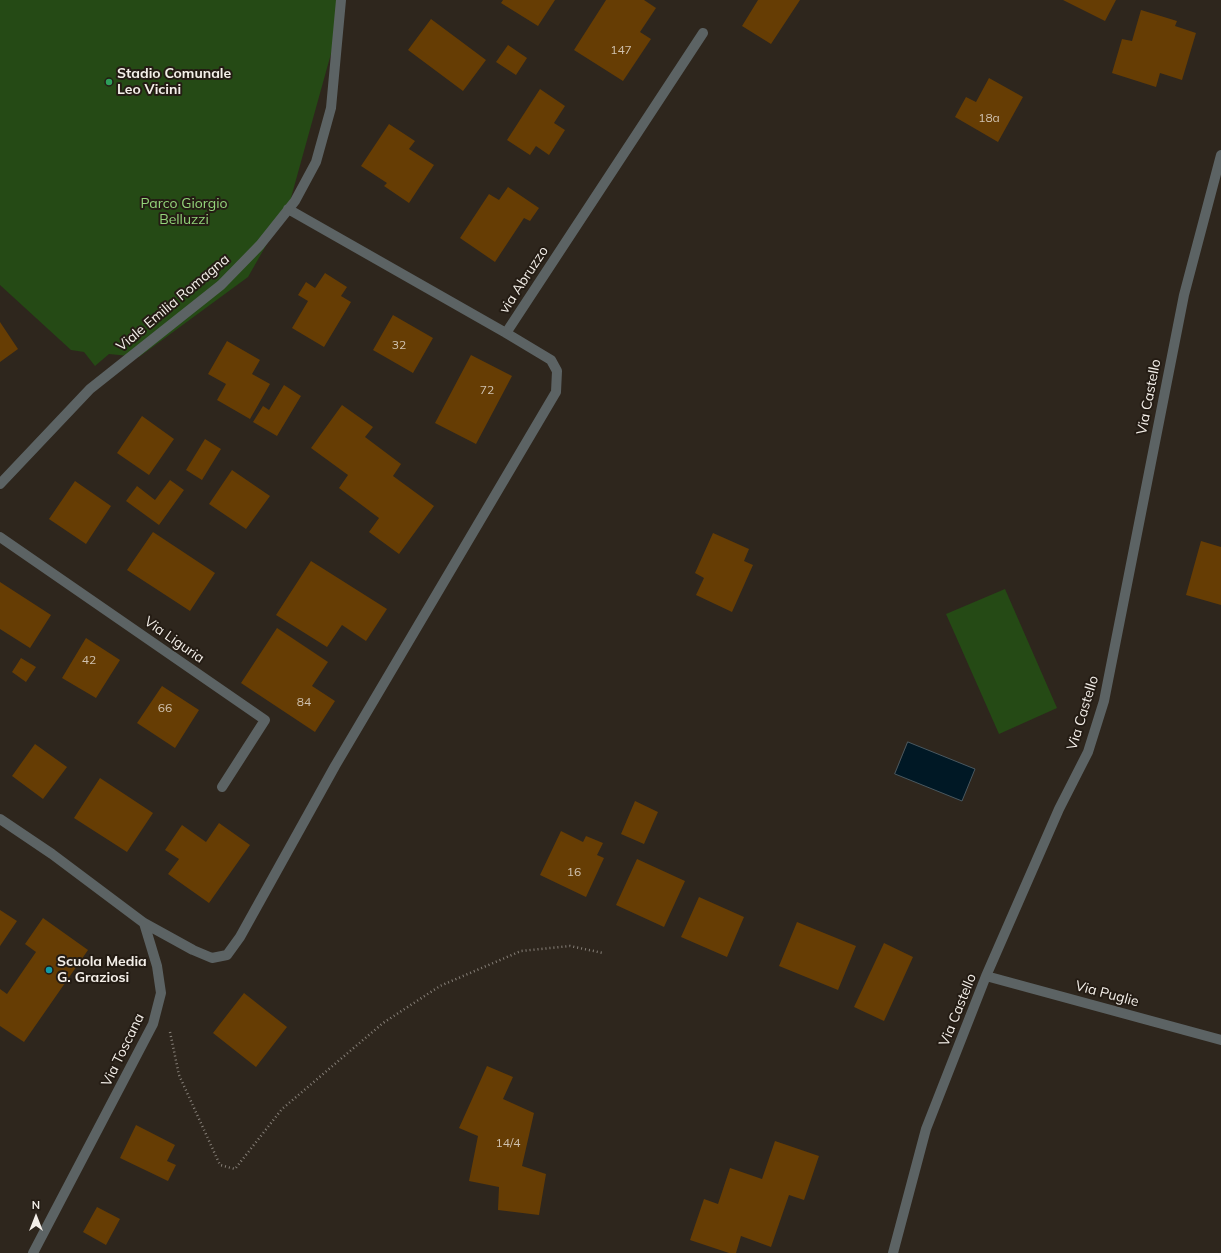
<!DOCTYPE html>
<html>
<head>
<meta charset="utf-8">
<style>
  body { margin:0 }
  #map { position:relative; width:1221px; height:1253px; overflow:hidden; background:#2e261d; font-family:Mulish,sans-serif }
  canvas { display:block }
  .north { position:absolute; left:16px; top:1197px; width:40px; height:40px; -webkit-text-stroke:3px #241c14; paint-order:stroke; rotate:0deg; font-size:11px; font-weight:700; line-height:16px; text-align:center; color:#f4efe9 }
  .north::after { content:''; display:block; margin:auto; width:14px; height:18px; background:#f4efe9; clip-path:polygon(50% 0,100% 100%,50% 72%,0 100%) }
</style>
</head>
<body>
<div id="map">
<canvas width="1221" height="1253"></canvas>
<div class="north">N</div>
</div>
<script>
const g = document.querySelector('canvas').getContext('2d');
g.lineJoin = 'round';
function fillPath(path, color) { g.fillStyle = color; g.fill(path, 'evenodd'); }
function strokePath(path, color, width, dash) { g.strokeStyle = color; g.lineWidth = width; g.lineCap = dash ? 'butt' : 'round'; g.setLineDash(dash || []); g.stroke(path); }
function drawText(font, color, halo, rows, align = 'center') {
  g.font = font + ' Mulish,sans-serif'; g.lineWidth = 4; g.setLineDash([]); g.textBaseline = 'middle'; g.strokeStyle = halo; g.fillStyle = color; for (const [text, x, y, turn = 0] of rows) {
    g.save(); g.translate(x, y); g.rotate((+turn || 0) * Math.PI / 180); g.textAlign = isNaN(turn) ? turn : align; if (halo) g.strokeText(text, 0, 0); g.fillText(text, 0, 0); g.restore();
  }
}
const green = new Path2D(`
  M0,0H342L337,32L289,205L248,277L139,357L109,354L95,366L84,352L71,350L0,285Z
  M1005,589L1057,708L999,734L946,614Z`);
const water = new Path2D(`
  M908,742L975,769L962,801L895,774Z`);
const building = new Path2D(`
  M503,0H555L538,26L501,3Z
  M606,0H644L656,8L640,32L651,39L623,81L574,50Z
  M758,0H800L771,44L742,26Z
  M1063,0H1116L1105,21Z
  M1141,10L1177,21L1175,26L1196,33L1182,80L1160,73L1156,87L1112,73L1122,39L1132,41Z
  M431,19L486,60L463,91L408,50Z
  M508,45L527,58L516,75L496,62Z
  M989,78L1023,97L998,142L955,117L966,97L976,102Z
  M540,89L565,106L554,123L565,130L549,155L536,146L530,155L507,140Z
  M389,124L415,141L409,149L434,165L409,203L384,186L387,183L361,166Z
  M508,187L539,208L530,221L524,218L495,262L460,238L489,194L499,200Z
  M325,273L347,287L341,296L351,302L324,347L292,328L308,301L298,295L306,282L315,288Z
  M393,315L433,338L413,373L373,350Z
  M0,322L18,349L0,362Z
  M227,341L260,360L252,374L270,384L250,419L217,400L226,384L208,374Z
  M471,355L512,376L476,444L435,423Z
  M284,385L301,396L277,436L253,422L263,406L269,410Z
  M342,405L373,427L365,437L401,464L393,476L434,506L399,554L369,532L379,518L339,488L348,475L311,448Z
  M142,416L174,439L149,475L117,453Z
  M205,439L221,449L202,480L186,470Z
  M232,470L270,496L246,529L209,504Z
  M170,480L184,490L159,525L126,501L137,486L155,500Z
  M75,481L111,506L86,544L49,519Z
  M153,532L215,573L190,611L127,570Z
  M713,533L749,549L744,561L753,565L732,612L696,595L704,578L695,573Z
  M1201,541L1221,547V605L1186,595Z
  M311,561L387,609L366,641L342,625L327,647L276,615Z
  M0,582L51,615L30,648L0,629Z
  M277,628L328,662L312,686L335,701L315,732L241,683Z
  M86,638L120,660L96,698L62,678Z
  M21,658L36,667L26,682L12,672Z
  M162,686L199,710L175,748L137,723Z
  M35,744L67,767L43,799L12,776Z
  M100,778L153,813L127,852L74,818Z
  M635,801L658,812L644,844L621,834Z
  M219,823L250,845L209,903L168,874L179,859L165,850L182,825L206,842Z
  M561,831L583,842L586,836L603,843L597,855L604,858L586,897L540,875Z
  M637,859L685,881L664,927L616,905Z
  M699,897L744,917L727,957L681,937Z
  M0,910L17,921L0,946Z
  M43,918L88,950L24,1042L0,1026V989L7,994L36,952L25,944Z
  M797,922L856,946L838,990L779,966Z
  M884,943L913,957L884,1021L854,1007Z
  M244,993L287,1027L256,1067L213,1033Z
  M487,1066L513,1077L503,1099L534,1113L522,1166L546,1174L539,1215L498,1210L499,1187L469,1181L478,1136L459,1128Z
  M136,1125L175,1145L167,1161L176,1165L168,1181L120,1158Z
  M775,1141L819,1156L804,1200L789,1195L771,1247L741,1236L736,1253H729L690,1240L704,1199L718,1204L730,1168L762,1179Z
  M97,1207L120,1219L106,1245L83,1232Z`);
const path = new Path2D(`
  M170,1032L179,1075L220,1165L235,1169L282,1109L383,1023L440,986L521,951L570,946L603,953`);
const minor = new Path2D(`
  M506,333L703,33
  M0,484L90,389L221,285L260,245L295,201L316,162L331,108L341,0
  M0,537L265,720L222,787
  M0,819L52,854L144,923L193,950L212,958L227,955L240,937L335,766L556,392L557,371L551,360L506,333L288,209
  M986,976L1221,1040
  M33,1253L153,1024L161,993L157,966L144,923
  M893,1253L926,1129L986,976L1059,809L1088,752L1104,701L1184,295L1221,155`);
const markers = [
  [109,82,4,"#2e9e5b"],
  [49,970,4,"#0f9aa8"]
];
const numberNames = [
  ["147",621,50],
  ["18a",989,118],
  ["32",399,345],
  ["72",487,390],
  ["42",89,660],
  ["84",304,702],
  ["66",165,708],
  ["16",574,872],
  ["14/4",508,1143]
];
const poiNames = [
  ["Stadio Comunale",117,74],
  ["Leo Vicini",117,90],
  ["Scuola Media",57,962],
  ["G. Graziosi",57,978]
];
const parkNames = [
  ["Parco Giorgio",184,204],
  ["Belluzzi",184,220]
];
const streetNames = [
  ["via Abruzzo",524,280,-57],
  ["Viale Emilia Romagna",173,303,-40],
  ["Via Castello",1149,397,-79],
  ["Via Liguria",174,640,35],
  ["Via Castello",1083,713,-73],
  ["Via Puglie",1107,994,15],
  ["Via Castello",958,1010,-68],
  ["Via Toscana",123,1050,-64]
];
fillPath(green, '#254a15');
fillPath(water, '#001825');
strokePath(water, '#495860', 1);
fillPath(building, '#663d04');
strokePath(path, '#878079', 2.5, [1, 3]);
strokePath(minor, '#5c6364', 10);
for (const [x, y, r, color] of markers) { const dot = new Path2D(); dot.arc(x, y, r, 0, 2 * Math.PI); g.fillStyle = color; g.fill(dot); strokePath(dot, '#241c14', 1.5); }
drawText('12px', '#d0c2b0', null, numberNames);
drawText('bold 14px', '#f4efe9', '#241c14', poiNames, 'left');
drawText('14px', '#93d47a', '#241c14', parkNames);
drawText('14px', '#f4efe9', '#241c14', streetNames);
</script>
</body>
</html>
